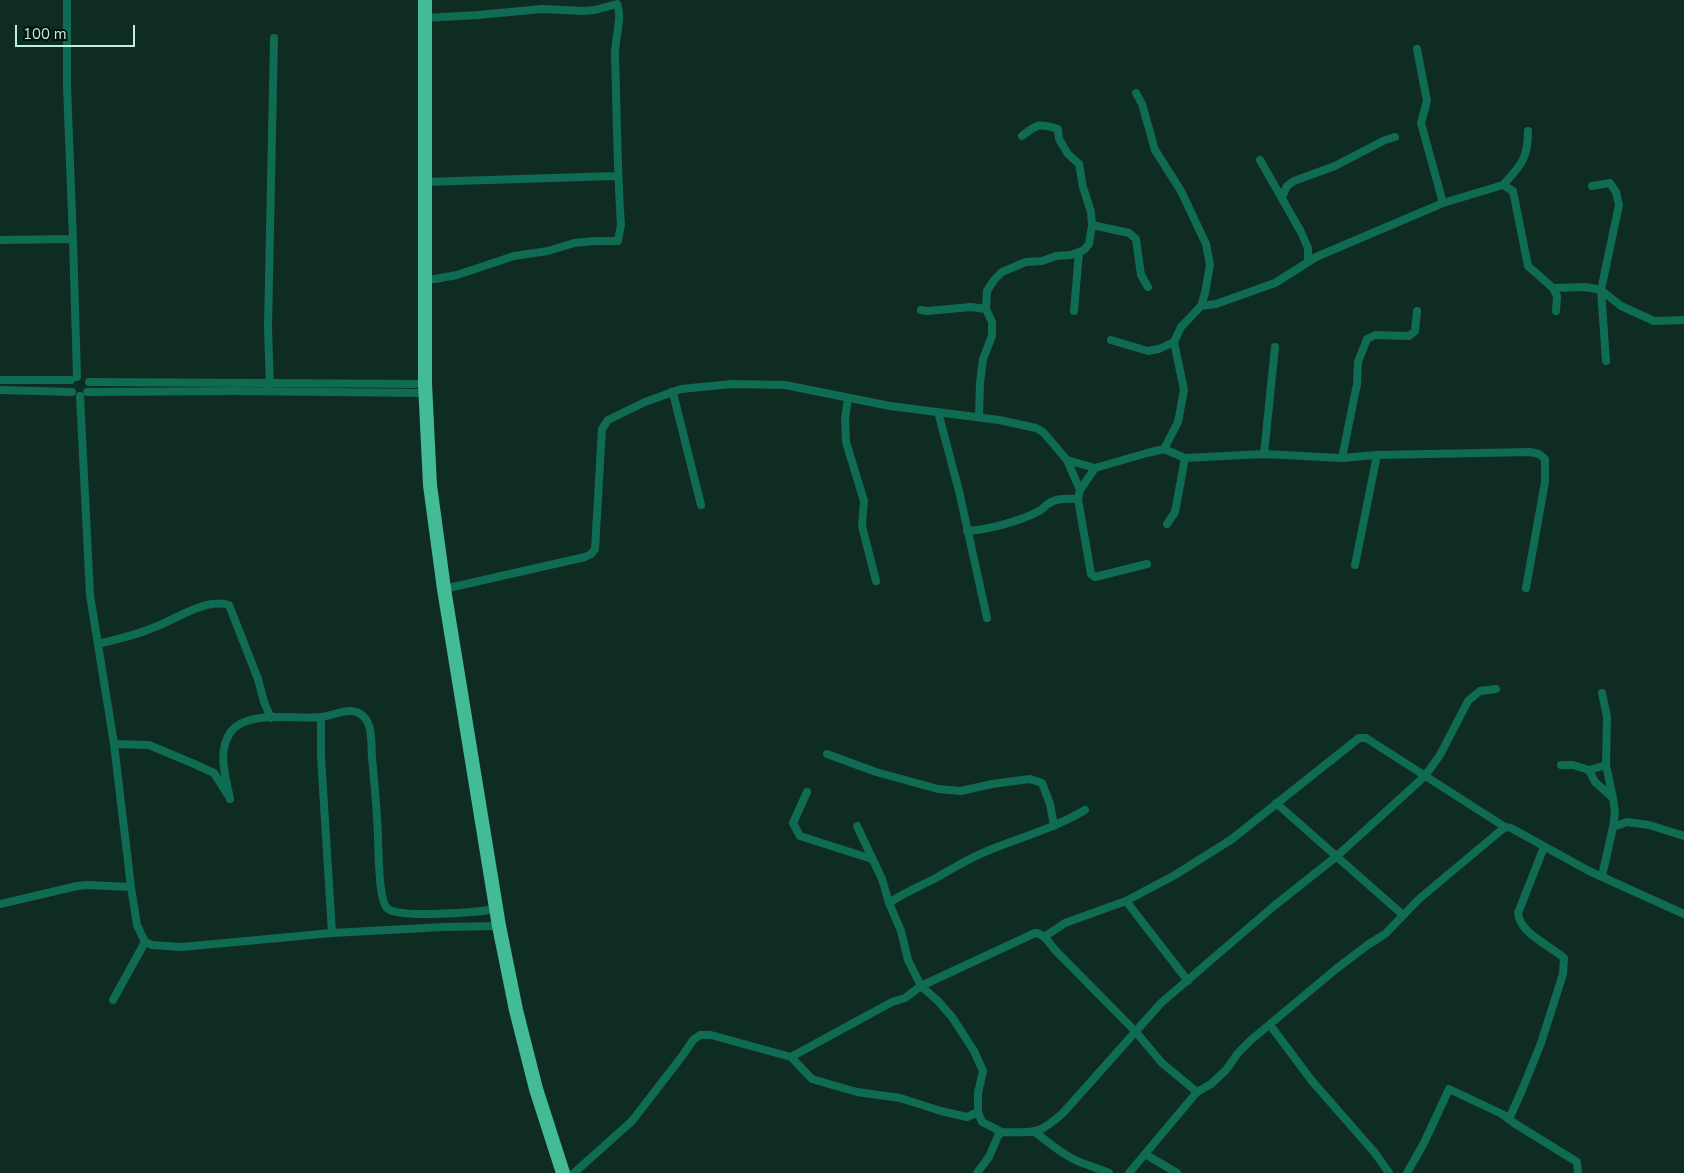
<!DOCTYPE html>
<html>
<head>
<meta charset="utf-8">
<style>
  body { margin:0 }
  #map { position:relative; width:1684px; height:1173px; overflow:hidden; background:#0f2c23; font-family:"Nunito Sans",sans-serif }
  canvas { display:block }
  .scale { position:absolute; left:15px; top:25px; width:120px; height:22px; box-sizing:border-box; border:2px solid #c2eddc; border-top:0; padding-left:6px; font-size:15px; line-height:18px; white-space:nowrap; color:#c2eddc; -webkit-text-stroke:4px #00140c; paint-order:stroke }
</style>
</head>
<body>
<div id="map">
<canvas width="1684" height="1173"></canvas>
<div class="scale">100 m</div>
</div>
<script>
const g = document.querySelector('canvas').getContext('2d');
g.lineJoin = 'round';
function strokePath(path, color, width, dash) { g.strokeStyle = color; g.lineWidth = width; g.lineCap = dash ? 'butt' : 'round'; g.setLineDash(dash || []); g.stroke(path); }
const street = new Path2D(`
  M67,0V87L73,239L77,377
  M1417,49L1427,101L1421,123L1443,203
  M1136,93L1142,104L1155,150L1181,191L1206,244L1210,265L1205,293L1201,306
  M1260,160L1301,232L1308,248V262
  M424,182L617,176
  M1503,185C1521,165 1528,159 1528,131
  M1592,186L1610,183L1616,192L1619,205L1601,290L1606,361
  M1282,197L1287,186L1294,181L1335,166L1385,140L1395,137
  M1092,225L1129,233L1136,239L1141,275L1148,287
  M0,240L73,239
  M424,279H435L457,275L514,256L548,251L574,243L595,241H618L621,225C617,169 617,113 615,57C614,41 623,18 617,4L595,10L582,11L542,9L478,15L425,18
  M1553,288L1557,296L1556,311
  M921,310L927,311L971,307L986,309
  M1074,311L1079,252
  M1111,340L1148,351L1159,349L1174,342
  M0,380H71
  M89,382L425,384
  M0,390L72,392
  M270,391L268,327L274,38
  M87,392L234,391L425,393
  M671,392L674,397L701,505
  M80,396L90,595L114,744L131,887L137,925L145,942L152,945L182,947L332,933L444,927L499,926
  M848,398L845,419L846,442L864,501L862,526L876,581
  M938,412L959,491L987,618
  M979,417L980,383L983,359L992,336V322L986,309L987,291L994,280L1002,272L1026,262L1042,261L1056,256L1071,255L1084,250L1089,244L1092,225L1091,212L1083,187L1079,164L1068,154L1059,139L1058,129C1039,123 1037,124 1022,136
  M1164,449L1178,422L1184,390L1174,342L1181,327L1201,306L1216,304L1275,283L1316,257L1443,203L1503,185L1513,191L1528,266L1553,288L1586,287L1601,290L1621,306L1654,321L1684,320
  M1264,454L1342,458L1377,455L1530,452L1539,454L1545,459V482L1526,588
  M1185,458L1264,454L1275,347
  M1342,458L1357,384L1358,362L1367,339L1375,335L1409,336L1415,331L1417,311
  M1067,460L1095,468
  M1080,490L1095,468L1147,453L1164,449L1185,458L1175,512L1167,524
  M967,531C987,530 1021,521 1039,511C1042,510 1045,506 1048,504C1057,497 1068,499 1078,499
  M1355,565L1377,455
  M444,589L585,557L591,554L595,549L602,429L608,420L645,402L681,389L732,384L785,385L890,406L999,420L1036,428L1043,432L1067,460L1080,490L1078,499L1091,574L1095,577L1147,564
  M98,644C117,639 137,635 155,627C176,619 206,598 229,605L258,679L264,702L271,718
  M1602,693L1607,717L1606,765L1613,798
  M321,717V756L332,933
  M114,744L149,745L192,763L214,773L228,795
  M827,754L876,772L938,789L961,791L992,784L1030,779L1042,783L1050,804L1054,826
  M1561,765H1573L1589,770L1595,782L1613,798L1615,812L1613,827L1627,822L1649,825L1684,836
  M1589,770L1606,765
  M807,792L793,823L800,836L872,859
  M230,799C226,777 217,753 230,733C246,709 296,720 321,717C334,716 352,704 364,717C373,726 371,746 372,758C374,778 376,798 377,818C379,836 377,897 387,908C397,919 479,912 496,909
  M1276,803L1403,915
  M857,826L882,879L889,903
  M1602,876L1613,827
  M1126,901L1188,981
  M0,904L77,886L88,885L131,887
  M1044,937L1065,923L1126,901L1175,875L1232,839L1359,738H1366L1505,827
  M113,1000L145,942
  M1270,1025L1312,1081L1375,1153L1389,1173
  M791,1057L892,1002L905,998L921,986L908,960L901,931L889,903C903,893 918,887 934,879C951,870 967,859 985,852C1018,838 1053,829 1085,810
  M1509,1119L1522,1090L1541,1043L1563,974L1564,958C1550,945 1520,934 1518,913L1544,847
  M1002,1132C1035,1132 1037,1136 1063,1113L1161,1003L1274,906L1337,856L1425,776L1440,755L1468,701L1480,691L1496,689
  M1035,1132C1048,1142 1060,1153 1075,1160C1086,1165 1098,1168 1109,1173
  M1145,1154L1177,1173
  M574,1173L632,1121L683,1055L693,1040L700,1035H711L791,1057L812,1079L829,1084L857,1092L900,1098L941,1111L967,1117L978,1112
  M977,1173L989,1157L998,1136L1002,1132L982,1122L978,1112V1093L983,1071L974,1051L952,1017L938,1001L921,986L1035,933C1044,933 1050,944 1055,950L1135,1031L1162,1063L1197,1092
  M1129,1173L1197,1092L1211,1084L1226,1070L1238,1053L1251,1040L1336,969L1369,944L1385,934L1419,899L1505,827L1511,828L1589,871L1684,914
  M1407,1173L1424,1143L1449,1089L1502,1114L1514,1123L1577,1162L1578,1173`);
const highway = new Path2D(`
  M425,0V384L430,485L444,589L499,926L516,1010L536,1089L563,1173`);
strokePath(street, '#0f6b52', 8);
strokePath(highway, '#44bb97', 14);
</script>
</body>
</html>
